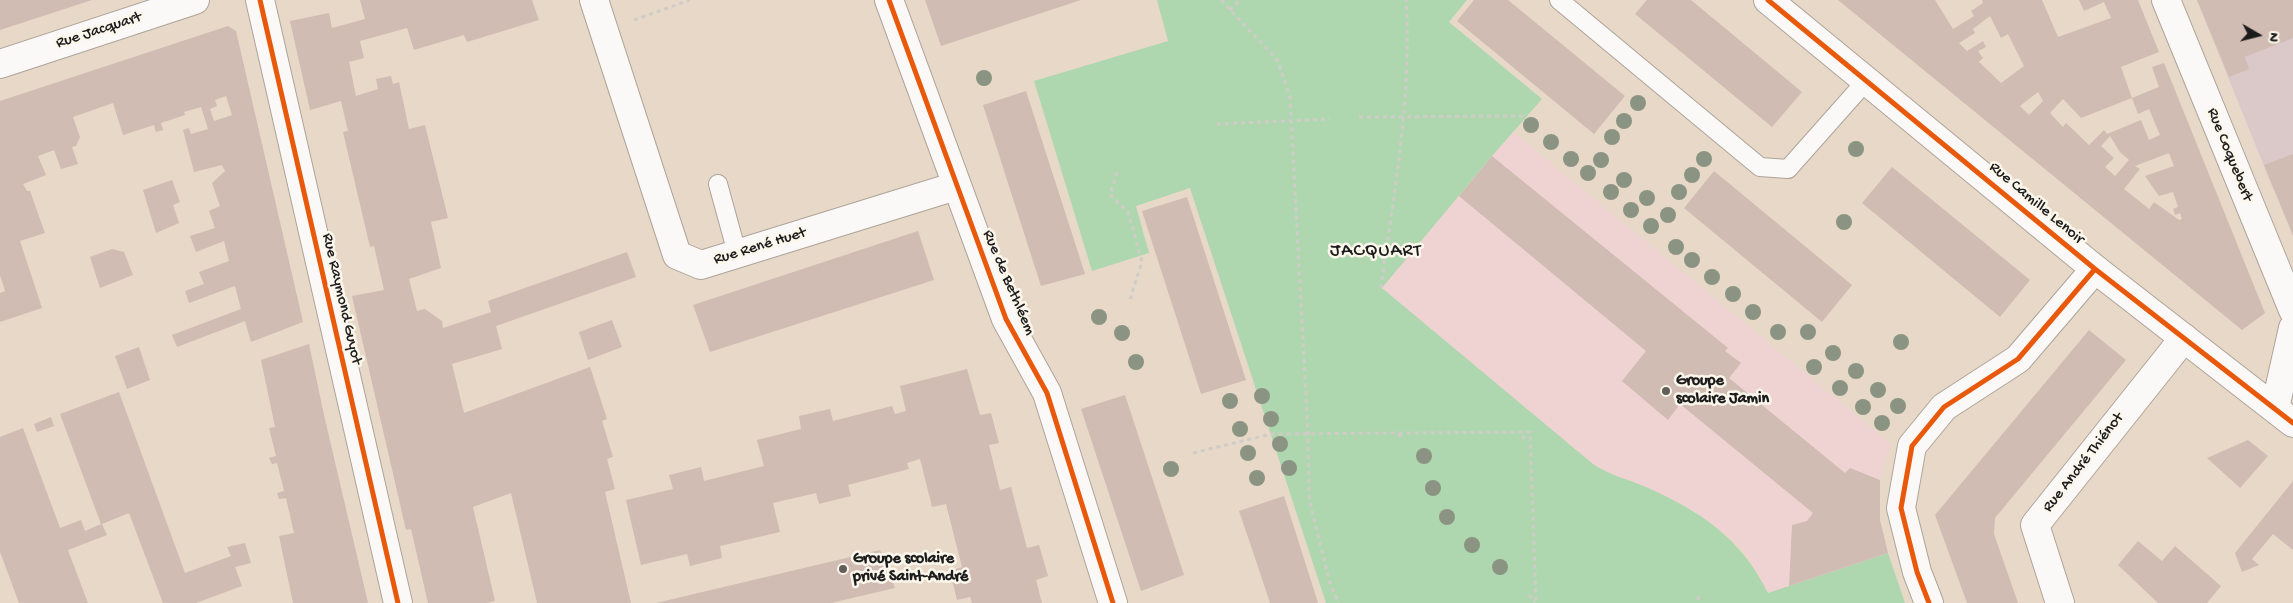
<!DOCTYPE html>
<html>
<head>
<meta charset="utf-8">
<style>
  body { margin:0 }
  #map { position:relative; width:2293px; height:603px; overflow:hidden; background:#e7d8c8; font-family:"Gochi Hand",sans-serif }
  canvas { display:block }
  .north { position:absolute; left:2233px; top:10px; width:50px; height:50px; -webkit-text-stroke:4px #fbf7ec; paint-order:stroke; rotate:98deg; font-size:14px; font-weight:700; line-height:20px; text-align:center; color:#1c1c1c }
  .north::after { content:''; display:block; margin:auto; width:18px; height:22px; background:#1c1c1c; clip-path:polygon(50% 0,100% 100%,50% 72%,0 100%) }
</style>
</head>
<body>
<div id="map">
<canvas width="2293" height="603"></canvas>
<div class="north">N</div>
</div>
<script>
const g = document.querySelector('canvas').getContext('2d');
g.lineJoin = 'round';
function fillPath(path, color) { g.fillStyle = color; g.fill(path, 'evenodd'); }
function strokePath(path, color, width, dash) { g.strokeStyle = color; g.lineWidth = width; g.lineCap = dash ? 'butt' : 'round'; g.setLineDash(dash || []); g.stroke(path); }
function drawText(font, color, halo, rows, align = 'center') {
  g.font = font + ' "Gochi Hand",sans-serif'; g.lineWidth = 5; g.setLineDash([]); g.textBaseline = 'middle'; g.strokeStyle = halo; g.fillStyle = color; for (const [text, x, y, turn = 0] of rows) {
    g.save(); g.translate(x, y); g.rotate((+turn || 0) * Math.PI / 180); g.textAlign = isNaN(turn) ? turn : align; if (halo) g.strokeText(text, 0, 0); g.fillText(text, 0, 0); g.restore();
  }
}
const built = new Path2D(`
  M1513,132L1891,444L1880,480L1879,501L1882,534L1888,553L1768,593L1751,562L1739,546L1720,530L1689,508L1642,485L1617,477L1593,464L1381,288Z`);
const industrial = new Path2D(`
  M2197,0H2293V184L2274,191Z`);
const green = new Path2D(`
  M1157,0H1467L1449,22L1542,99L1492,156L1382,288L1593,464C1609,475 1627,479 1646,487C1700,511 1741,538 1768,593L1888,553L1905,603H1326L1190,188L1136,206L1149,253L1092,271L1034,81L1168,41Z`);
const building = new Path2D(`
  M0,0H92L0,30Z
  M360,0H532L539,20L467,42L464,35L414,50L407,28L360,41L364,58L349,62L356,96L378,89L376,79L391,76L393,84L399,82L409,129L425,125L448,218L431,222L441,268L409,279L417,311L425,309L442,321L443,328L491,312L488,301L627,252L636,277L496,326L502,349L452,364L464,413L590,367L607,419L602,421L613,457L607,459L615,489L605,492L631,603H537L511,493L473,507L495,601L487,603H428L411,529L406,530L352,296L384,290L374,246L370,247L343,132L348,131L341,101L310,110L290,21L329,13L332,28L365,19Z
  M925,0H1081L941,46Z
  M1474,0H1508L1625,96L1594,134L1457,21Z
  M1647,0H1691L1802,92L1772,127L1635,14Z
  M1838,0H1935L1953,29L1974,16L1971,11L1983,3L1982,0H2042L2058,37L2111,18L2104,2L2084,11L2079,0H2138L2159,52L2121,67L2132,98L2159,87L2152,67L2164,63L2265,313L2242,330ZM1990,16L2001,38L2008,34L2024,66L2001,83L1979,62L1983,58L1978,51L1986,47L1983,41L1967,51L1959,43L1975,33L1973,29ZM2038,92L2043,101L2029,115L2020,106ZM2132,98L2138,114L2149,109L2160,135L2149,140L2141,120L2107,134L2104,130L2089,145L2066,123L2063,127L2050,113L2063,99L2081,118ZM2110,136L2120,152L2129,160L2115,176L2105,167L2114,158L2101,146ZM2169,153L2174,166L2145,176L2159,196L2173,192L2178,207L2173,209L2175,215L2180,213L2182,219L2179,220L2154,202L2149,209L2124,189L2140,169L2135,166Z
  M2197,0H2293V38L2245,57L2249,69L2229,77Z
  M228,26L236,31L303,322L251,342L245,321L177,347L172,335L241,309L235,286L189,303L185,291L204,284L199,272L229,261L224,241L196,252L190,236L215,228L209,211L220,206L212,183L225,171L222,165L194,172L183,130L189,128L191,134L208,129L201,107L184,112L185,115L161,123L163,130L156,132L154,125L123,135L113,103L73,117L80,137L76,146L72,147L78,164L61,169L54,150L38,156L46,175L23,184L27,191H30L45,233L20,241L42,308L0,322V293L5,291L0,275V101ZM226,96L232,115L214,121L210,109L217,106L215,100Z
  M1026,91L1085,274L1041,286L983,105Z
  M2293,154V236L2264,165Z
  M1492,156L1728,348L1725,351L1741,363L1729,378L1845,473L1850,468L1880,480V520L1888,553L1789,586L1792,525L1807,521L1813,513L1680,404L1668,420L1622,381L1646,351L1459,196Z
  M1892,167L2030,280L2000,317L1862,203Z
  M1714,171L1852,285L1822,322L1684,208Z
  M172,180L180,202L173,205L179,223L156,233L143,190Z
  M1187,197L1246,380L1201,394L1142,211Z
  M918,231L934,280L710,352L693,305Z
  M112,249L124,252L133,275L100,288L90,257Z
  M612,320L622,347L588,360L579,332Z
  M2089,330L2126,360L1995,518L1994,534L2018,603H1967L1935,515Z
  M309,344L324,415L368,603H293L279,536L294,533L286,498L279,499L277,493L284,491L277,463L272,464L269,458L276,456L269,428L275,427L261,360Z
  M139,347L150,380L127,389L115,356Z
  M967,369L980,415L991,413L999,443L989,445L1000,490L1011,487L1027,548L1039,545L1048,576L1036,580L1042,603H972L970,597L957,600L950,571L962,567L946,504L932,507L920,459L907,463L909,469L848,485L851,496L819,504L816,493L773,503L780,532L720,546L722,558L690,566L687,554L641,565L626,500L673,489L669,475L701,467L704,481L764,466L757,440L801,429L799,416L830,409L833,421L892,406L895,414L906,411L900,386Z
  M119,392L185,573L231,556L227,547L245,543L251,563L235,567L242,586L196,603H163L129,513L102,524L107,535L68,550L88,603H19L0,552V437L23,428L60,528L81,520L85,531L101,524L60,414Z
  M1125,395L1184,575L1141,591L1081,409Z
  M51,417L54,426L37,432L34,424Z
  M2248,440L2268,456L2240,488L2207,458Z
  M2293,481V550L2273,534L2252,559L2259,565L2242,572L2235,553Z
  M1284,496L1313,587L1318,603H1270L1252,549L1239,511Z
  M2138,541L2162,561L2175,546L2221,586L2207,603H2158L2118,565Z
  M880,550L895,588L831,603H656Z`);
const path = new Path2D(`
  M1221,0L1278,61L1290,97L1308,434L1309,499L1331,587L1339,603
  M1230,10L1240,0
  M634,20L690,0
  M1359,117L1527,116
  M1217,124L1330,119
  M1117,172L1110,195L1128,212L1142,262L1130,299
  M1381,288C1394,193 1412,97 1406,0
  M1398,434L1405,439
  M1522,439L1529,432
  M1193,453L1271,434L1530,432L1536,603
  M1529,595L1535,602
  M1698,596L1699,603`);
const service = new Path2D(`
  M1559,0L1760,167L1788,169L1867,80
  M718,184L737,253`);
const minor = new Path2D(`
  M260,0L398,603
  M594,0L677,255L701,265L956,186
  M889,0L1006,319L1047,393L1113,603
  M2166,0L2293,310
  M0,64L195,0
  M2275,408L2293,328
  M1929,603L1917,572L1901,508L1912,446L1944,407L2018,359L2095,269
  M2060,603L2035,525L2184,338`);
const tertiary = new Path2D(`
  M1768,0L2095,269L2293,423`);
const cycleway = new Path2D(`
  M260,0L398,603
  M889,0L1006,319L1047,393L1113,603
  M1768,0L2095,269L2293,423
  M1929,603L1917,572L1901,508L1912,446L1944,407L2018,359L2095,269`);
const trees = [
  [984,78],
  [1638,103],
  [1624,121],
  [1531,125],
  [1612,137],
  [1551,142],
  [1856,149],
  [1571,159],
  [1704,159],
  [1601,160],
  [1588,173],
  [1692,175],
  [1624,180],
  [1611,192],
  [1679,192],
  [1647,198],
  [1631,210],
  [1668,215],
  [1844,222],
  [1651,226],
  [1676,247],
  [1692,260],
  [1712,277],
  [1733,294],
  [1753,312],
  [1099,317],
  [1778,332],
  [1808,332],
  [1122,333],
  [1901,342],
  [1833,353],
  [1136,362],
  [1814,367],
  [1856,371],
  [1840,388],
  [1878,390],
  [1262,396],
  [1230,401],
  [1898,406],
  [1863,407],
  [1271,419],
  [1882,423],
  [1240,429],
  [1280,444],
  [1248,453],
  [1424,456],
  [1289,468],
  [1171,469],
  [1257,478],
  [1433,488],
  [1447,517],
  [1472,545],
  [1500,567]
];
const markers = [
  [1666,391,5,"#635e58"],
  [843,569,5,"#635e58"]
];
const streetNames = [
  ["Rue Jacquart",99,31,-18],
  ["Rue Coquebert",2229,155,68],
  ["Rue Camille Lenoir",2036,204,40],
  ["Rue René Huet",760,247,-17],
  ["Rue de Bethléem",1008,283,67],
  ["Rue Raymond Guyot",341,299,77],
  ["Rue André Thiénot",2084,463,-52]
];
const poiNames = [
  ["Groupe",1676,382],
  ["scolaire Jamin",1676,400],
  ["Groupe scolaire",853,560],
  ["privé Saint-André",853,578]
];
const quarterNames = [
  ["JACQUART",1376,252]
];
fillPath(built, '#efd3d2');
fillPath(industrial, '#dbc9ca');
fillPath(green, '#afd7af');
fillPath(building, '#d0bcb3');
strokePath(service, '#aea49a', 20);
strokePath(minor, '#aea49a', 30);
strokePath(tertiary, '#aea49a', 30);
strokePath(path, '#cfccc8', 3, [4, 4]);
strokePath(service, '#fbf9f7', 18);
strokePath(minor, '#fbf9f7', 28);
strokePath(tertiary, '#fbf9f7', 28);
strokePath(cycleway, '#e8590c', 5);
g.fillStyle = '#8b9482';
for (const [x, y] of trees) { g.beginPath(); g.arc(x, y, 8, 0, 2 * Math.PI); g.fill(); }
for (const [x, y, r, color] of markers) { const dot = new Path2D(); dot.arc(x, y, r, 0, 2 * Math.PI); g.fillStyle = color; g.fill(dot); strokePath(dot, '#fbf7ec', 2); }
drawText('16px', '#1c1c1c', '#fbf7ec', streetNames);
drawText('bold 16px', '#1c1c1c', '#fbf7ec', poiNames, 'left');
g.letterSpacing = '1px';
drawText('19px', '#1c1c1c', '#fbf7ec', quarterNames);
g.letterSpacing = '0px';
</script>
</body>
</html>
